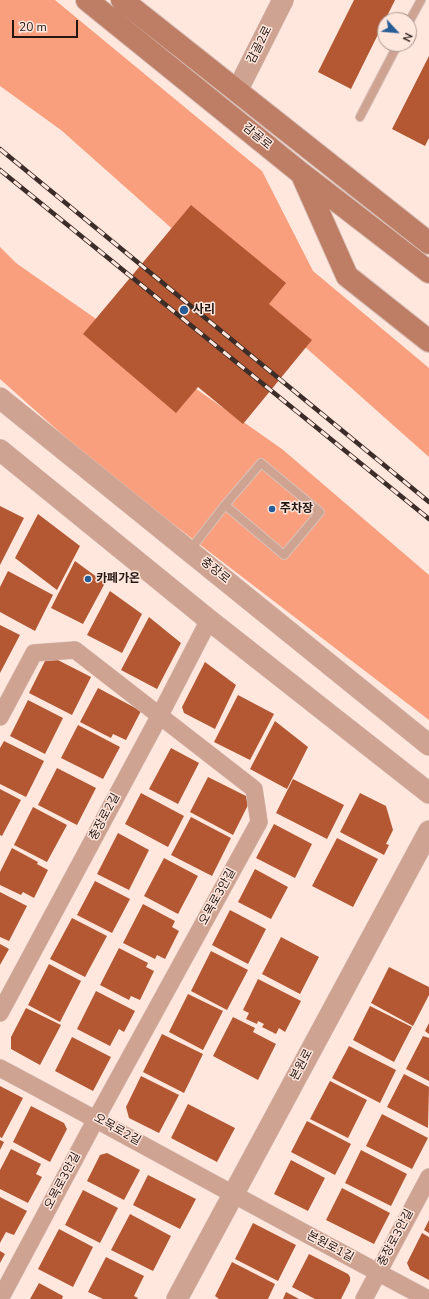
<!DOCTYPE html>
<html>
<head>
<meta charset="utf-8">
<style>
  body { margin:0 }
  #map { position:relative; width:429px; height:1299px; overflow:hidden; background:#ffe7de; font-family:"Nunito Sans",sans-serif }
  canvas { display:block }
  .north { position:absolute; left:377px; top:12px; width:40px; height:40px; box-sizing:border-box; background:#ffe7de; border:1px solid #a7938c; border-radius:50%; rotate:116deg; font-size:11px; font-weight:700; line-height:16px; text-align:center; color:#241611 }
  .north::after { content:''; display:block; margin:auto; width:14px; height:18px; background:#265d96; clip-path:polygon(50% 0,100% 100%,50% 72%,0 100%) }
  .scale { position:absolute; left:12px; top:20px; width:66px; height:18px; box-sizing:border-box; border:2px solid #241611; border-top:0; padding-left:5px; font-size:12px; line-height:14px; white-space:nowrap; color:#241611; -webkit-text-stroke:3px #ffe7de; paint-order:stroke }
</style>
</head>
<body>
<div id="map">
<canvas width="429" height="1299"></canvas>
<div class="north">N</div>
<div class="scale">20 m</div>
</div>
<script>
const g = document.querySelector('canvas').getContext('2d');
g.lineJoin = 'round';
function fillPath(path, color) { g.fillStyle = color; g.fill(path, 'evenodd'); }
function strokePath(path, color, width, dash) { g.strokeStyle = color; g.lineWidth = width; g.lineCap = dash ? 'butt' : 'round'; g.setLineDash(dash || []); g.stroke(path); }
function drawText(font, color, halo, rows, align = 'center') {
  g.font = font + ' "Nunito Sans","Noto Sans KR",sans-serif'; g.lineWidth = 3; g.setLineDash([]); g.textBaseline = 'middle'; g.strokeStyle = halo; g.fillStyle = color; for (const [text, x, y, turn = 0] of rows) {
    g.save(); g.translate(x, y); g.rotate((+turn || 0) * Math.PI / 180); g.textAlign = isNaN(turn) ? turn : align; if (halo) g.strokeText(text, 0, 0); g.fillText(text, 0, 0); g.restore();
  }
}
const green = new Path2D(`
  M0,0H55L262,171L313,271L429,368V457L61,130L0,86Z
  M0,247L16,263L282,449L429,575V720L100,468L0,379Z`);
const building = new Path2D(`
  M354,0H395L351,89L318,72Z
  M429,56V138L425,146L392,129Z
  M191,205L286,283L269,304L312,340L243,424L198,387L176,413L83,334Z
  M0,506L24,518L0,565Z
  M38,514L80,546L57,590L15,558Z
  M75,561L105,583L83,624L51,608Z
  M8,571L53,595L35,631L0,612V587Z
  M110,591L142,614L122,653L87,635Z
  M149,617L181,643L157,689L121,670Z
  M0,625L20,635L0,673Z
  M48,655L91,677L72,715L29,693Z
  M205,662L236,685L215,729L184,713L182,707Z
  M98,688L141,711L126,740L113,734L111,738L80,722Z
  M238,695L274,714L250,760L214,742Z
  M28,700L63,718L45,754L10,736Z
  M275,721L308,747L287,789L250,769Z
  M78,725L120,747L103,779L61,758Z
  M4,741L44,761L26,797L0,784V748Z
  M171,748L199,763L178,804L149,789Z
  M57,768L96,788L77,825L38,805Z
  M208,777L246,796L248,805L233,835L190,812Z
  M293,779L344,805L327,839L276,813Z
  M0,789L21,800L2,836L0,835Z
  M141,793L184,816L168,847L125,824Z
  M360,793L386,806L393,830L386,844L389,845L384,855L340,832Z
  M33,807L67,825L47,862L14,845Z
  M191,817L231,838L212,876L171,855Z
  M274,824L312,844L295,878L256,858Z
  M118,833L149,850L129,890L97,874Z
  M337,838L378,859L353,907L312,886Z
  M12,848L38,862L37,864L48,870L34,898L23,892L21,895L0,885V872Z
  M164,858L198,876L178,914L144,896Z
  M255,869L288,887L271,919L238,902Z
  M95,881L130,899L112,933L77,915Z
  M0,892L27,906L9,941L0,937Z
  M143,904L175,921L172,927L179,931L165,959L157,955L155,959L123,943Z
  M230,910L266,929L248,964L212,945Z
  M72,918L107,936L85,977L50,959Z
  M281,937L319,957L300,994L262,974Z
  M0,944L9,949L0,965Z
  M119,948L148,963L146,967L154,971L140,1000L131,996L129,1000L100,985Z
  M211,951L248,970L227,1010L191,991Z
  M49,964L81,981L60,1022L28,1005Z
  M389,967L429,987V995L413,1026L371,1003Z
  M258,979L301,1001L285,1032L279,1028L276,1034L262,1027L264,1024L258,1021L257,1024L246,1019L249,1013L243,1010Z
  M96,991L135,1011L124,1032L119,1029L110,1046L77,1029Z
  M188,994L223,1011L203,1050L169,1032Z
  M370,1006L412,1027L394,1062L353,1040Z
  M26,1008L61,1025L40,1065L11,1049V1037Z
  M233,1017L255,1028L253,1032L276,1044L258,1080L213,1056Z
  M429,1023V1034L425,1031Z
  M162,1034L203,1054L184,1093L143,1072Z
  M423,1036L429,1038V1081L406,1069Z
  M72,1037L111,1057L93,1091L55,1071Z
  M349,1046L396,1070L380,1103L332,1078Z
  M404,1074L429,1087L428,1128L387,1107Z
  M141,1076L179,1095L159,1133L129,1118L126,1107Z
  M330,1081L367,1100L348,1138L310,1119Z
  M0,1086L23,1098L2,1138L0,1137Z
  M188,1104L235,1128L217,1162L171,1138Z
  M31,1106L64,1123L67,1129L50,1162L13,1142Z
  M382,1114L428,1138L412,1169L366,1146Z
  M307,1121L351,1144L335,1175L291,1152Z
  M0,1140L4,1142L0,1150Z
  M11,1149L41,1164L36,1174L42,1177L28,1203L0,1189V1170Z
  M361,1150L407,1174L391,1206L345,1183Z
  M107,1153L140,1170L124,1200L87,1181L100,1155Z
  M291,1160L325,1178L308,1211L274,1194Z
  M148,1175L196,1199L180,1229L133,1205Z
  M342,1188L390,1213L374,1244L326,1220Z
  M83,1190L118,1208L100,1243L65,1225Z
  M0,1197L27,1211L14,1235L6,1232L0,1243Z
  M130,1214L171,1236L153,1271L111,1250Z
  M429,1220V1233L424,1230Z
  M253,1223L296,1245L278,1281L235,1259Z
  M59,1229L93,1247L73,1287L38,1269Z
  M422,1233L429,1237V1280L410,1270L407,1263Z
  M0,1251L5,1254L0,1263Z
  M309,1254L348,1274L350,1277V1281L341,1299H315L292,1287Z
  M106,1257L144,1276L134,1296L138,1298L137,1299H103L88,1292Z
  M232,1262L275,1284L268,1299H219L215,1296Z
  M39,1283L63,1296L62,1299H30Z
  M286,1292L299,1299H283Z`);
const service = new Path2D(`
  M409,22L421,0
  M360,117L398,44
  M261,463L320,512L284,555L225,505Z
  M190,550L225,505`);
const minor = new Path2D(`
  M0,717L34,653L75,650L254,789L259,822L96,1119L0,1299
  M0,1013L160,715L209,620
  M0,1068C143,1144 284,1223 428,1299
  M364,1299L429,1177`);
const tertiary = new Path2D(`
  M237,91L283,0
  M0,398L429,745
  M0,450L209,620L429,793
  M177,1299L429,831`);
const secondary = new Path2D(`
  M87,0L302,174L429,272
  M122,0L429,243
  M303,177L347,276L429,341`);
const rail = new Path2D(`
  M0,149L429,502
  M0,170L429,519`);
const markers = [
  [184,310,5,"#265d96"],
  [272,509,4,"#265d96"],
  [88,579,4,"#265d96"]
];
const streetNames = [
  ["감골2로",260,45,-63],
  ["감골로",257,137,39],
  ["충장로",215,571,39],
  ["충장로2길",105,817,-62],
  ["오목로3안길",218,897,-61],
  ["본원로",302,1065,-62],
  ["오목로2길",117,1130,29],
  ["오목로3안길",63,1181,-62],
  ["충장로3안길",396,1238,-62],
  ["본원로1길",330,1247,28]
];
const poiNames = [
  ["사리",193,310],
  ["주차장",280,509],
  ["카페가온",96,579]
];
fillPath(green, '#fa9f7d');
fillPath(building, '#b35833');
strokePath(service, '#d8c1b9', 10);
strokePath(minor, '#d8c1b9', 18);
strokePath(tertiary, '#d8c1b9', 22);
strokePath(secondary, '#d8c1b9', 24);
strokePath(service, '#cfa392', 8);
strokePath(minor, '#cfa392', 17);
strokePath(tertiary, '#cfa392', 21);
strokePath(secondary, '#be7e65', 22);
strokePath(rail, '#3c2d28', 4.5);
strokePath(rail, '#ffe7de', 3, [9]);
for (const [x, y, r, color] of markers) { const dot = new Path2D(); dot.arc(x, y, r, 0, 2 * Math.PI); g.fillStyle = color; g.fill(dot); strokePath(dot, '#ffe7de', 1.5); }
drawText('12px', '#241611', '#ffe7de', streetNames);
drawText('bold 12px', '#241611', '#ffe7de', poiNames, 'left');
</script>
</body>
</html>
